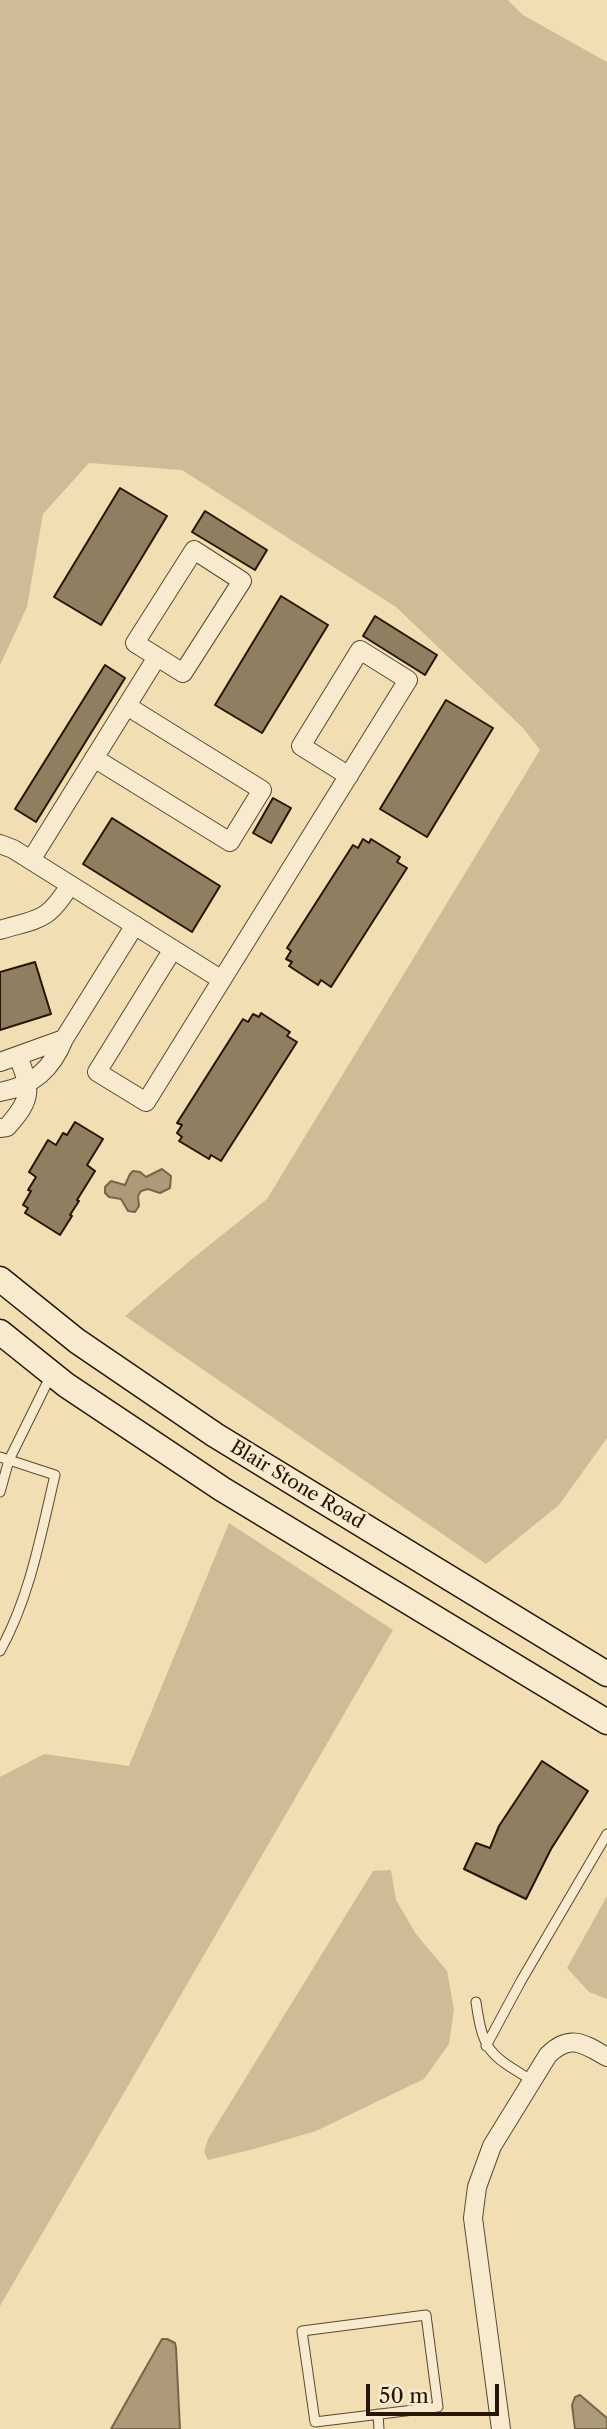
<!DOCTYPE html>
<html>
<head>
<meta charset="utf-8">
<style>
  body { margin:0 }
  #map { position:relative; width:607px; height:2429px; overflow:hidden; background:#f2deb3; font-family:"Libre Caslon Text",serif }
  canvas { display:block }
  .scale { position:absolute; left:366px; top:2384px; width:133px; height:32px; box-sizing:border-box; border:4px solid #251606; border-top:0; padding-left:9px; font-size:21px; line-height:24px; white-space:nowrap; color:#251606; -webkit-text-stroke:5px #f7eace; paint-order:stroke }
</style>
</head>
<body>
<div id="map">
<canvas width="607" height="2429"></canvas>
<div class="scale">50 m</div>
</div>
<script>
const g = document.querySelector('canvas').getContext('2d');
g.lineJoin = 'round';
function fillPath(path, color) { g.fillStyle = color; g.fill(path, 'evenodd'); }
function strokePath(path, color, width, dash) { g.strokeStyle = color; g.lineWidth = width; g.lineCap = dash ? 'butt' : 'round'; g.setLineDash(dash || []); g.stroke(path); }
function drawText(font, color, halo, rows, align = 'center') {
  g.font = font + ' "Libre Caslon Text",serif'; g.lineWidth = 5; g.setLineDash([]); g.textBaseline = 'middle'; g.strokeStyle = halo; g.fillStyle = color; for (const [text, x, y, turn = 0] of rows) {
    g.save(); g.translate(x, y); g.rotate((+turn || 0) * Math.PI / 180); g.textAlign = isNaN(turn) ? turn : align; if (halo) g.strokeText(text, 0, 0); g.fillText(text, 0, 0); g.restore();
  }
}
const green = new Path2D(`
  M0,0H508L523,15L607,62V1438L559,1505L486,1564L125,1316L192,1259L267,1199L540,750L523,728L396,607L182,470L89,463L43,514L27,607L0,665Z
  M229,1523L393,1630L0,2306V1777L44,1754L129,1766Z
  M391,1870L396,1900L416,1934L447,1971L454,2009L449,2044L424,2079L316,2131L254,2149L208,2160L204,2152L208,2139L373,1871Z
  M607,1896V1999L589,1992L567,1968Z`);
const water = new Path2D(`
  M162,1169L171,1176L170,1188L160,1193L148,1189L141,1191L138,1196L139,1206L135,1212L128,1211L121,1199L109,1197L105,1193V1187L111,1181L125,1185L130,1174L133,1171L140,1172L146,1177Z
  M162,2339H167L175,2343L176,2348L180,2429H111Z
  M580,2395L607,2418V2429H575L572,2405L575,2397Z`);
const building = new Path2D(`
  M120,488L167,516L101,625L54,597Z
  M205,511L267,550L255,570L192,532Z
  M281,596L328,625L262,733L215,705Z
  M375,616L437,655L425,675L363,636Z
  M105,665L125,678L36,822L15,809Z
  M446,700L493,728L427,837L380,809Z
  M273,798L291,808L271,843L253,833Z
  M112,818L220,886L192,932L83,864Z
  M363,839L369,843L371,839L400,857L397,862L407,868L331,987L321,980L318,985L289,966L292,962L286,959L291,951L287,948L353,845L358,848Z
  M35,962L51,1014L0,1030V972Z
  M261,1013L290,1032L287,1036L297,1042L221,1161L211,1155L209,1159L179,1141L182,1137L177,1133L182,1125L177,1123L243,1019L248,1022L253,1014L259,1017Z
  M75,1122L103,1139L87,1165L95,1171L77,1200L79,1201L70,1215L72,1216L60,1235L25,1213L28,1208L23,1205L31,1191L28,1190L36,1177L29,1172L48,1140L56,1145L63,1133L67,1135Z
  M542,1761L588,1791L551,1849L526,1899L464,1869L476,1843L490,1848L499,1826Z`);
const lane = new Path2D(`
  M0,1457L55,1475C41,1534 30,1597 0,1651
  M0,1492L9,1460L51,1375
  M476,2002C483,2052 490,2055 533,2081
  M486,2046L521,1981L607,1834
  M426,2315L438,2407L315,2422L302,2331Z
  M378,2414L379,2429`);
const street = new Path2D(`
  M194,550L242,581L183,673L135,643Z
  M94,758L230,842L262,790L127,706
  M0,844L13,849L222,980
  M31,860L157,657
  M0,930C40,918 47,922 70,885
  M173,949L97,1072L146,1102L408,680L360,650L301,746L349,776
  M64,1039L135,925
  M0,1062L64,1039C52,1069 33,1086 0,1092
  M0,1128L7,1127C33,1098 31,1090 18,1056
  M501,2429L473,2218L477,2187L492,2146L548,2055C570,2033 584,2044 607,2057`);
const secondary = new Path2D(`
  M0,1279L77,1341L215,1435L607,1674
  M0,1332L66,1385L222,1489L607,1722`);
const streetNames = [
  ["Blair Stone Road",297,1485,31]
];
fillPath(green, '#cfbc96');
fillPath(water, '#ac9a78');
strokePath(water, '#76654a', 2);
fillPath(building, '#907e60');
strokePath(building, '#251606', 2);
strokePath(lane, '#584831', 11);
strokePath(street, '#584831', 20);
strokePath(secondary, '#251606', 27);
strokePath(lane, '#f7eace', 9);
strokePath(street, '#f7eace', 18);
strokePath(secondary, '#f7eace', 24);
drawText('19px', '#251606', '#f7eace', streetNames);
</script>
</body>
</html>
